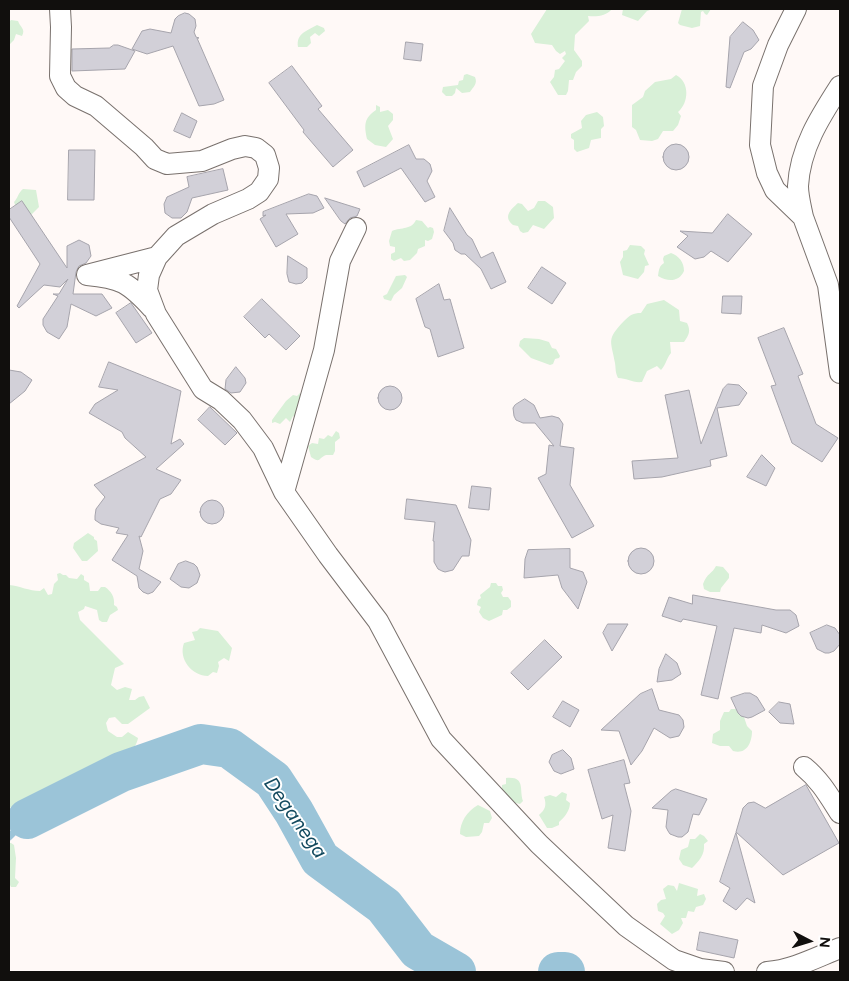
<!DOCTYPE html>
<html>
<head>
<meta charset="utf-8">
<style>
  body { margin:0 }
  #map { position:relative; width:849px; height:981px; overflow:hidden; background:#fff9f7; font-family:Figtree,sans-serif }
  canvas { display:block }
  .frame { position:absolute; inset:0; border:10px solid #110f0d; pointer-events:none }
  .north { position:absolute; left:784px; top:916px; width:50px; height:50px; -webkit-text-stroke:4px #fff; paint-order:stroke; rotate:95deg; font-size:14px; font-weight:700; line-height:20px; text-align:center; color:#110f0d }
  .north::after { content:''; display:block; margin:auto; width:18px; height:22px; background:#110f0d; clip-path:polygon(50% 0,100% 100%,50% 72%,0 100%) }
</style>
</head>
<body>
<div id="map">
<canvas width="849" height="981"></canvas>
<div class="frame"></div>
<div class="north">N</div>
</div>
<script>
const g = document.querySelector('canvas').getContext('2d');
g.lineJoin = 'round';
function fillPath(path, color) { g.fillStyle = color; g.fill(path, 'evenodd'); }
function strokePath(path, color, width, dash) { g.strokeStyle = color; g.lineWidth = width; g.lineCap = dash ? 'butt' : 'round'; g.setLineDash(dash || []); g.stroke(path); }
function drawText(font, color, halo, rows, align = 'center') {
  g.font = font + ' Figtree,sans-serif'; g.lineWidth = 4; g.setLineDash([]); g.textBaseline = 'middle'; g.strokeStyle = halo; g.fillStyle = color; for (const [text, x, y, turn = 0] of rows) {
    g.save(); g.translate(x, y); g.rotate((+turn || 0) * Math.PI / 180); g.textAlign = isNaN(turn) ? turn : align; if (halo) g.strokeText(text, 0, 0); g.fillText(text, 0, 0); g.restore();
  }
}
const green = new Path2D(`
  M547,9H612C606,16 597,17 588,16L589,21L575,35L574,50L582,61V66L576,72L573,80H569L568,91L566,95H558L550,82L554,77L555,70L559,69L565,61L562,58L566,54L565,51L560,54L556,51L552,45L535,43L531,34Z
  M623,9H653L647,11L638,21L622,15Z
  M682,9H711L707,15L705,14L703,11L701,12L700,26L692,28L680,25L678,23Z
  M11,20L18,21C20,27 26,29 22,36L16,34L14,40L9,45V22Z
  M317,25L324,28L325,31L319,36L315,33L310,37L311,43L307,47H298C296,33 307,31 317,25Z
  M467,74L475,77C478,84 473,87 470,92L462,93L456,88L455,93L452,96H446L442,92L443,87L458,85L459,81L463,80L464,75Z
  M676,75C690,82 689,103 678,112L681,116L678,125L673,131H663L658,139L652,141L640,140L636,130L632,127V105L643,97L645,91L655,82L671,79Z
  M376,105L380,107V112L388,110L393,114V120L388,126L393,139L386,147L375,145L367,139C364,125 364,118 376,110Z
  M597,112L603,117L604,126L601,129V138L591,140L589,148L577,152L574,149V140L571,138V134L582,128L581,121L586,115Z
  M23,189L36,190L39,207L31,215L17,210L14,202C18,198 18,193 23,189Z
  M538,201H545L553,207L554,218L544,229L533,225L528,232L523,233L520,231L518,226L513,225C503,217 510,210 518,203L522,204L528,211L534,208Z
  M416,220L422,221L428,228L430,227L433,228L434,232L432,239L428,241L425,240V246L418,249L417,253L410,260L404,261L401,258L394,261L391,259V254L395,252V247L390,246L389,241L392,231C402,227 411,230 416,220Z
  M630,245L641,246L645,250L644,254L649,265L645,266L644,272L638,279L623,275L620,262L623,257V251L627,250Z
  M671,253C679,256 684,262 684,271C679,282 668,282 658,276C659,270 659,266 664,263L663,259L664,256Z
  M405,275L407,277L402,288L394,295L391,301L384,299L383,296L387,294L396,276Z
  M664,300L679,310L680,321L687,323C691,331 689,335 684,342H670L671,353C666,359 666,365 661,370L657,366L647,371L642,382C632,383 627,378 618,378C615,371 616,370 615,363C611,340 606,340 624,321C630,315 633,313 641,313L647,304Z
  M524,338L539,339L549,342L552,348L556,349L560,356L559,358L555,359L553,364L550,365L531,358L519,346L520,341Z
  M300,393L302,395L296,418L293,416L290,422L286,418L280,424L275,422L272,423V420L286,401L293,395L297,396Z
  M336,431L339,433L340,438L335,442V451L333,455C331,455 329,455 326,455C318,458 321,464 311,457L308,446L312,443L318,444L319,438L324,439L328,435L332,437Z
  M88,533L94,537V539L97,541L98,551L87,561H82L73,548L74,543Z
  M716,566L723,567L729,574V578L721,588L720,592H710L704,589L703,584C707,573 712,574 716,566Z
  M60,573L63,575H66L69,578L77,579L81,574L84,576V580L89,583L90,591H98L101,587H105C111,591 115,597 114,605L117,607L118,610L110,615L107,622H102L99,620L97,610L85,606L84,609L78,612L80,620L124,664L115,668L111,685L117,690L125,687L132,689L129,700H135L139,697L144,696L150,708L128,724H122L115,717L109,718L106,723L108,731L117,737H122L128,732L138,738C136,751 122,758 110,762L104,773L90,775L84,772L73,780L39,797L34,798L9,808V585C20,586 29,591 40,591L44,588L48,595L52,594L54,584L58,580L57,574Z
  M491,583H496L498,586H502L503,590L501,593L503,597H508L511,601V607L507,610H503L502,615L489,621L483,618L479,612L481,607L477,605L478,600L481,598L480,595L490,587Z
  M200,628L218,631L232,648L229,661L224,658L218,662L219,666L217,673L213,672L208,676C192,676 178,659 184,643L195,640L192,632L197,631Z
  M731,709H736L744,717L747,726L752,731C752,742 747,755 733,751L729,746H720L712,743L713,734L720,730V721L724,712H729Z
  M506,778C526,776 519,790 523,801L520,804L516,803H510L502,792V785L506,784Z
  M562,792L567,794L566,800L570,803C570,810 565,817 559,822V825L552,828H547L539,815C545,810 547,805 544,797L550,795L556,797Z
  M478,805L490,811L492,818L489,823H484L482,832L479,836L466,837L460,834C460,822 467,811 478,805Z
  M700,834L704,836L708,841L704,844C705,855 699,861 692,868L683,865L679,859L681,850L688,847L690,839H695Z
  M9,843H11L14,845L16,858L15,878L19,882L16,887H11L9,883Z
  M679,883L698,889L697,896L704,894L706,899L703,905L696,907L694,912L688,911L686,918H681L683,923L679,930L672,934L660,924L665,916L663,913L658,911L657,904L661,900L666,899L663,889L668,885L674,886L677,891Z`);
const stream = new Path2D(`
  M9,823L25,819
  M9,837L27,819`);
const river = new Path2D(`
  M27,819L121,772L201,744L229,748L273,780L294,812L320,859L384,906L418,950L456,972
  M558,972H565`);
const building = new Path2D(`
  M185,13L189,14L195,19L196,26L194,32L196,37L199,38H197L224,100L214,104L199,106L173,46L147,54L132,49L142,31L150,29L171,33L175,19L178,16Z
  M743,22L753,30L759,40L751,49L744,52L730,88L726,87L730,37Z
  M406,42L423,44L421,61L404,59Z
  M114,45H118L135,51L125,69L72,71V49L109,48Z
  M292,66L322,106L318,109L353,150L333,167L303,132L304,130L269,83Z
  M182,113L197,121L190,138L174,131Z
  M663 157a13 13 0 1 1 26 0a13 13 0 1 1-26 0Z
  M409,145L416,159H424L430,164L432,171L427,181L435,197L425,202L401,168L364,187L357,172Z
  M69,150H95L94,200H68Z
  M223,169L228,190L192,198L187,212L181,218H172L165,213L164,204L167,197L189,187L187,177Z
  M309,194L317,196L324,208L313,213L286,214L298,234L276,247L260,219L266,215L263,216V212Z
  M325,198L360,209L357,216L350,218L345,224L341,221Z
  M22,201L67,268V246L79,240L89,245L91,256L86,263L79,266L76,272L73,294H102L112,308L96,316L71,304L67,327L59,339L47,332L43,325V319L58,296L53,294H59L68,279L60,287L44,285L19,308L17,306L40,264L9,217V210Z
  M450,208L467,235L472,239L481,258L493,252L506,282L491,289L481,269L465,254H461L455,250L453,243L444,231Z
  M728,214L752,234L728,262L711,251L704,257L695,259L677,247L688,236L680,231L712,233Z
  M288,256L307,268V278L302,283L296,284L289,282L287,274Z
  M542,267L566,283L552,304L528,288Z
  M439,284L444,300L450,299L464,348L438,357L430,329L425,327L416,299Z
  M723,296H742L741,314L722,313Z
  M262,299L300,336L286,350L269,334L265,338L244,317Z
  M131,303L152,333L136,343L116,313Z
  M784,328L803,374L798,376L816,424L838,438L822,462L792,443L771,386L776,385L758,338Z
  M109,362L181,391L171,444L180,439L184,444L156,469L181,480L171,494L160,499L141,537L139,536L143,551L139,569L161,582L153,592L148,594L143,592L139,588L137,576L112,560L128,535L116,533L119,528L101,524L95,520V516L96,509L105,497L94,485L146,457L125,438L122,432L89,413L95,404L118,390L99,387Z
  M236,367L245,378L246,383L240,392L231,393L225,389L226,380Z
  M9,370L21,372L32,380L25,391L9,404Z
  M728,384L739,385L747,393L739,405L717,408L727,456L710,460L711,466L662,477L634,479L632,461L678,458L665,395L689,390L701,444L723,389Z
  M378 398a12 12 0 1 1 24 0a12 12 0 1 1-24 0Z
  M525,399L534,405L540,418L552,416L559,418L563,424L560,446L574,448L570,485L594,526L572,538L538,478L546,474L549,445L554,446L535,423H523L516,420L514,416L513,408L515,405Z
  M210,407L237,433L225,445L198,420Z
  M762,455L775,468L766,486L747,477Z
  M472,486L491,488L489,510L469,508Z
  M407,499L456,505L471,540L469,556H462L453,570L445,572L442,571L438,569L434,562V541H433L435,522L405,519Z
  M200 512a12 12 0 1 1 24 0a12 12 0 1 1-24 0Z
  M628 561a13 13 0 1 1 26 0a13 13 0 1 1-26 0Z
  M570,549V568L583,572L587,582L578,609L562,588L558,575L524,578L525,559L528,550Z
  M186,561L194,564L197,567L200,575L197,583L189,588L181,587L170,579L178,564Z
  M693,595L776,610H790L796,615L799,626L786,633L762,625L761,633L734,628L718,699L701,695L717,626L683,619L681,622L662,616L669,597L692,604Z
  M608,624H628L612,651L603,633Z
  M827,625L835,628L840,635V644L834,651L829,653H825L817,649L810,633Z
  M545,640L562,657L528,690L511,673Z
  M666,654L677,663L681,674L672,680L657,682L659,669Z
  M652,689L659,710L679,715L683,720L684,727L679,736L670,738L654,728L642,751L631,765L619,731L601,730L640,694Z
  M745,693H750L757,697L765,710L752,717L748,718L741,716L738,713L731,698Z
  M563,701L579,710L570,727L553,717Z
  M779,702L790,704L794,724L780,723L769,712Z
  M563,750L571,758L574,769L561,774L554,771L549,762L552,755Z
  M624,760L630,783L624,784L631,811L625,851L608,848L613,815L602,819L588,770Z
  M806,785L839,843L783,875L736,832L743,808L748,803L754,802L765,808Z
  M676,789L707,799L699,815L693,814L688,832L682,837H678L670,834L668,831L666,827L668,810L652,808L671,791Z
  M736,833L755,903L747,898L736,910L723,901L730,888L720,882Z
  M700,932L738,940L734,958L697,950Z`);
const street = new Path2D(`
  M60,9L61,27L60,76L66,88L75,96L96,106L144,147L155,159L167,164L202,161L232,149L245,146L256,148L265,155L269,168L268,179L259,192L248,199L213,214L176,236L157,257L149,275L147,290L156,314L203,389L221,400L242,420L263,448L284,492
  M796,9L778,45L763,86L760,145L767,173L775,190L803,217L828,285L840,373
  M803,217C801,207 798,196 798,186C800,148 820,117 840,86
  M356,228L340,261L324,350L284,492L328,555L378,621L441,739L539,844L626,926L674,960L700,969L724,972
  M152,308C129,283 121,278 87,275L157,257
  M804,767C820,780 829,796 840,813
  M767,972C793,970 817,957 840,948`);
const waterNames = [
  ["Deganega",295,818,55]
];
fillPath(green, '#d8f0d7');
strokePath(stream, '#9bc4d8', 7);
strokePath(river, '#9bc4d8', 40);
fillPath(building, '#d2d0d8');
strokePath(building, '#a6a4ac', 1);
strokePath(street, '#79716d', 22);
strokePath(street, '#fff', 20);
drawText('italic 20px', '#134a5f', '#fff', waterNames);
</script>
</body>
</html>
